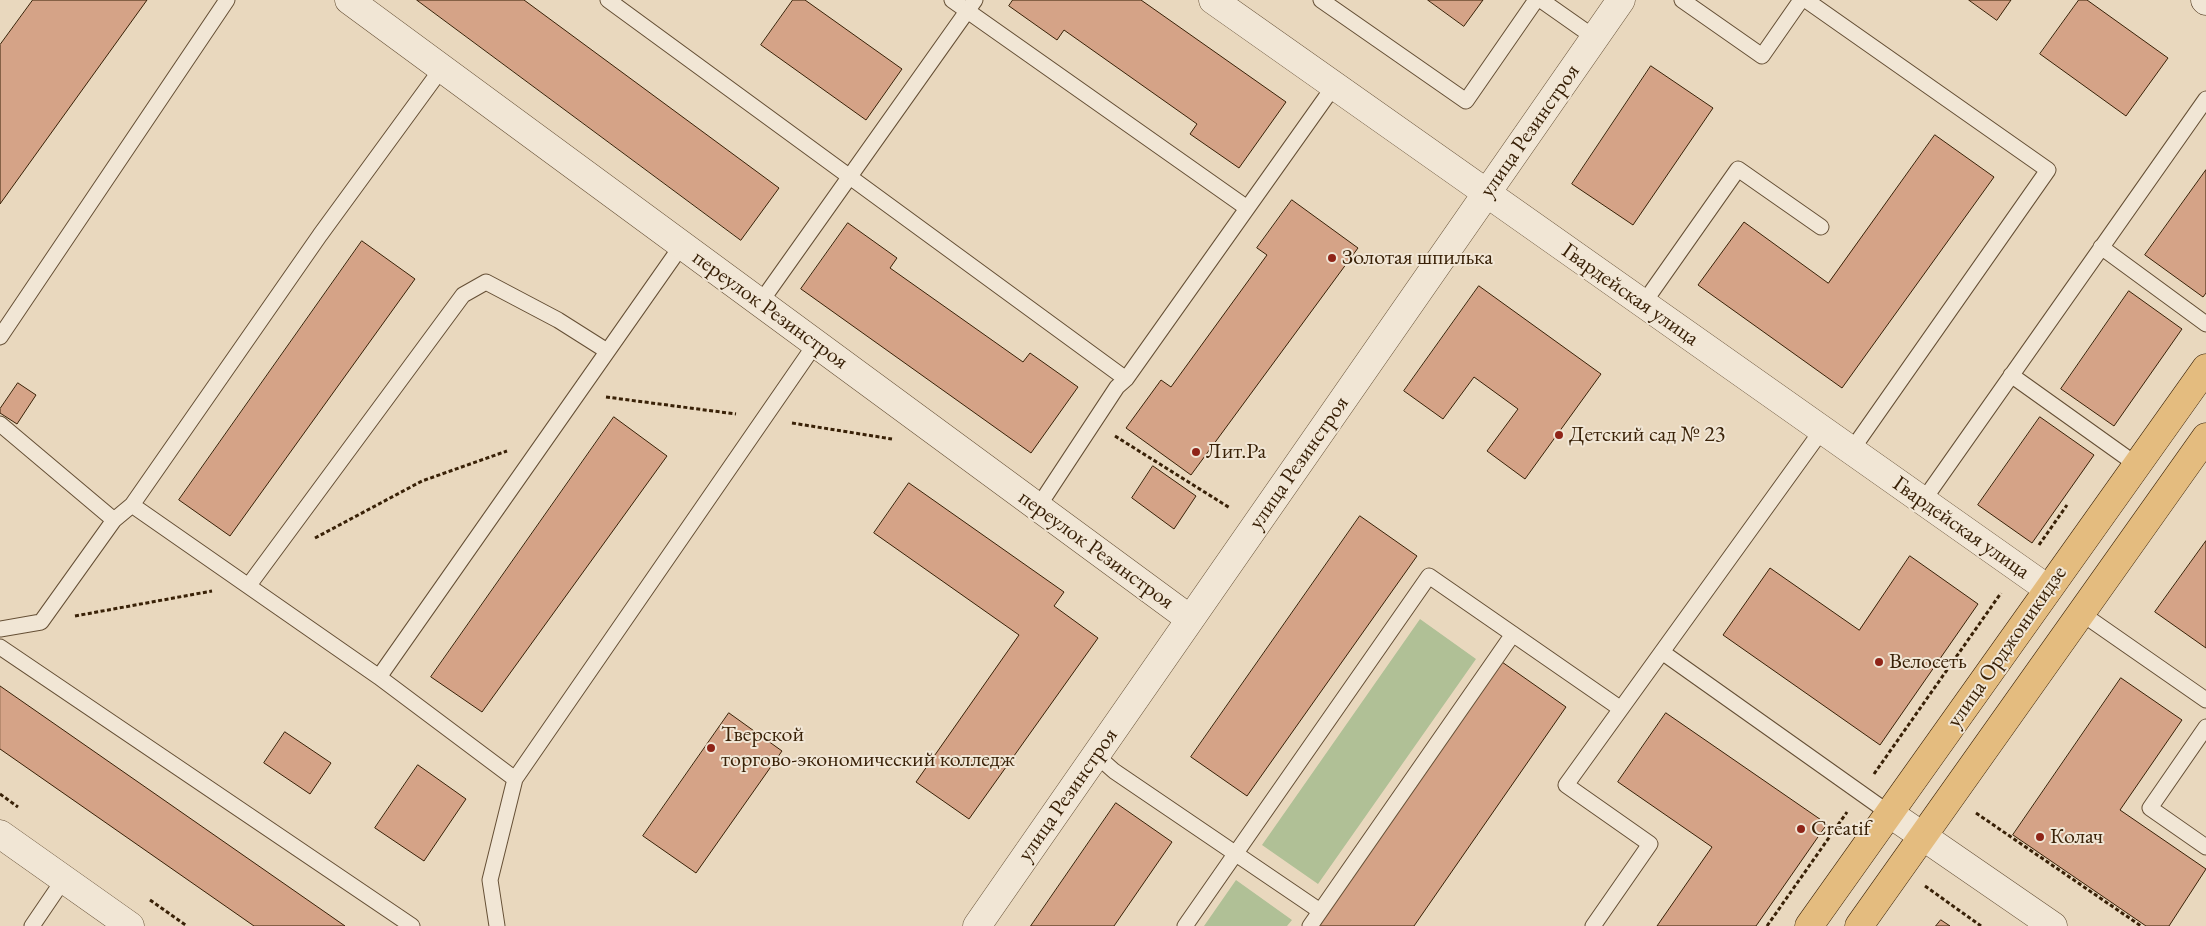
<!DOCTYPE html>
<html>
<head>
<meta charset="utf-8">
<style>
  body { margin:0 }
  canvas { display:block; background:#e9d8be }
</style>
</head>
<body>
<canvas width="2206" height="926"></canvas>
<script>
const g = document.querySelector('canvas').getContext('2d');
g.lineJoin = 'round';
function fillPath(path, color) { g.fillStyle = color; g.fill(path, 'evenodd'); }
function strokePath(path, color, width, dash) { g.strokeStyle = color; g.lineWidth = width; g.lineCap = dash ? 'butt' : 'round'; g.setLineDash(dash || []); g.stroke(path); }
function drawText(font, color, halo, rows, align = 'center') {
  g.font = font + ' "EB Garamond",serif'; g.lineWidth = 4; g.setLineDash([]); g.textBaseline = 'middle'; g.strokeStyle = halo; g.fillStyle = color; for (const [text, x, y, turn = 0] of rows) {
    g.save(); g.translate(x, y); g.rotate((+turn || 0) * Math.PI / 180); g.textAlign = isNaN(turn) ? turn : align; if (halo) g.strokeText(text, 0, 0); g.fillText(text, 0, 0); g.restore();
  }
}
const green = new Path2D(`
  M1420,619L1476,659L1318,884L1262,845Z
  M1236,880L1292,920L1287,926H1204Z`);
const building = new Path2D(`
  M33,0H147L0,204V45Z
  M417,0H524L779,188L741,240Z
  M793,0H805L902,69L866,120L761,45Z
  M1013,0H1141L1286,102L1239,168L1190,134L1197,124L1064,30L1057,40L1009,6Z
  M1428,0H1483L1464,26Z
  M1969,0H2011L1997,20Z
  M2079,0H2087L2168,58L2126,116L2040,54Z
  M1651,66L1713,108L1633,225L1572,184Z
  M1935,135L1994,177L1842,388L1698,285L1744,222L1828,283Z
  M2206,170V293L2203,297L2145,255Z
  M1292,200L1358,248L1191,475L1126,428L1161,380L1171,387L1267,255L1257,248Z
  M848,223L897,258L890,268L1023,362L1030,353L1078,387L1031,453L801,289Z
  M362,241L415,279L230,536L179,500Z
  M1479,286L1601,374L1525,479L1487,451L1518,409L1474,377L1443,419L1404,391Z
  M2129,291L2182,329L2114,426L2061,389Z
  M18,383L36,395L17,424L0,413V409Z
  M614,417L667,456L482,712L431,677Z
  M2040,417L2094,455L2032,543L1978,505Z
  M1153,466L1196,496L1174,529L1132,498Z
  M909,483L1064,592L1054,606L1098,638L969,819L916,782L1019,635L874,533Z
  M1360,516L1417,556L1247,796L1191,757Z
  M2206,541V648L2155,612Z
  M1910,556L1978,604L1880,745L1723,635L1770,568L1859,630Z
  M1502,662L1566,707L1414,926H1319Z
  M2121,678L2182,720L2120,810L2206,869L2169,926H2146L2013,835Z
  M0,686L345,926H254L0,749Z
  M729,713L782,751L696,873L643,836Z
  M1666,713L1827,824L1756,926H1657L1712,847L1618,782Z
  M285,732L331,763L310,794L264,763Z
  M418,765L466,799L424,861L375,828Z
  M1116,803L1172,842L1114,926H1031Z
  M1941,920L1950,926H1936Z`);
const path = new Path2D(`
  M606,397L736,414
  M792,423L892,439
  M1115,436L1230,508
  M315,538L422,481L507,451
  M2039,545L2067,505
  M75,616L212,591
  M1874,774L2001,593
  M0,794L18,807
  M1976,813L2141,926
  M1925,886L1981,926
  M150,900L187,926
  M1767,926L1847,812`);
const lane = new Path2D(`
  M608,0L1126,379L1117,387L1038,507
  M952,0L1247,208
  M1321,0L1466,101L1536,0
  M1541,0L1595,38
  M1682,0L1762,56L1801,0
  M1806,0L2048,170L1851,451
  M2101,247L2206,324
  M760,303L975,0
  M1643,304L1738,169L1821,227
  M0,337L227,0
  M2011,375L2137,465
  M1126,379L1334,86
  M0,424L114,520L132,505L320,235L442,68
  M1923,501L2206,99
  M132,505L379,677L515,779L816,343
  M249,585L463,295L486,282L558,320L607,351
  M2081,613L2206,700
  M0,629L41,622L114,520
  M0,647L412,926
  M1662,652L1889,813
  M379,677L682,245
  M2206,727L2150,808L2206,847
  M1096,755L1114,771L1320,911
  M32,926L64,879
  M497,926L490,880L515,779
  M1185,926L1429,576L1621,709
  M1310,926L1513,634
  M1593,926L1650,844L1566,785L1822,430`);
const street = new Path2D(`
  M349,0L1190,619
  M1213,0L2048,589
  M1889,813L2053,926
  M0,834L130,926
  M977,926L1621,0`);
const secondary = new Path2D(`
  M2205,0L2206,1`);
const primary = new Path2D(`
  M1809,926L2206,368
  M1859,926L2206,437`);
const markers = [
  [1332,258,5,"#8f2418"],
  [1559,435,5,"#8f2418"],
  [1196,452,5,"#8f2418"],
  [1879,662,5,"#8f2418"],
  [711,748,5,"#8f2418"],
  [1801,829,5,"#8f2418"],
  [2040,837,5,"#8f2418"]
];
const streetNames = [
  ["улица Резинстроя",1530,131,-55],
  ["Гвардейская улица",1630,295,35],
  ["переулок Резинстроя",770,310,36],
  ["улица Резинстроя",1299,463,-55],
  ["Гвардейская улица",1961,528,35],
  ["переулок Резинстроя",1096,550,36],
  ["улица Орджоникидзе",2007,647,-55],
  ["улица Резинстроя",1068,795,-55]
];
const poiNames = [
  ["Золотая шпилька",1342,258],
  ["Детский сад № 23",1569,435],
  ["Лит.Ра",1206,452],
  ["Велосеть",1889,662],
  ["Тверской",721,735],
  ["торгово-экономический колледж",721,760],
  ["Creatif",1811,829],
  ["Колач",2050,837]
];
fillPath(green, '#b0c096');
fillPath(building, '#d5a387');
strokePath(building, '#392107', 1);
strokePath(lane, '#654f35', 17);
strokePath(street, '#654f35', 29);
strokePath(secondary, '#392107', 29);
strokePath(primary, '#392107', 29);
strokePath(path, '#392107', 3, [4, 2.5]);
strokePath(lane, '#f1e6d5', 15);
strokePath(street, '#f1e6d5', 28);
strokePath(secondary, '#f1e6d5', 28);
strokePath(primary, '#e4bc7f', 28);
for (const [x, y, r, color] of markers) { const dot = new Path2D(); dot.arc(x, y, r, 0, 2 * Math.PI); g.fillStyle = color; g.fill(dot); strokePath(dot, '#f1e6d5', 2); }
drawText('22px', '#392107', '#f1e6d5', streetNames);
drawText('22px', '#392107', '#f1e6d5', poiNames, 'left');
</script>
</body>
</html>
